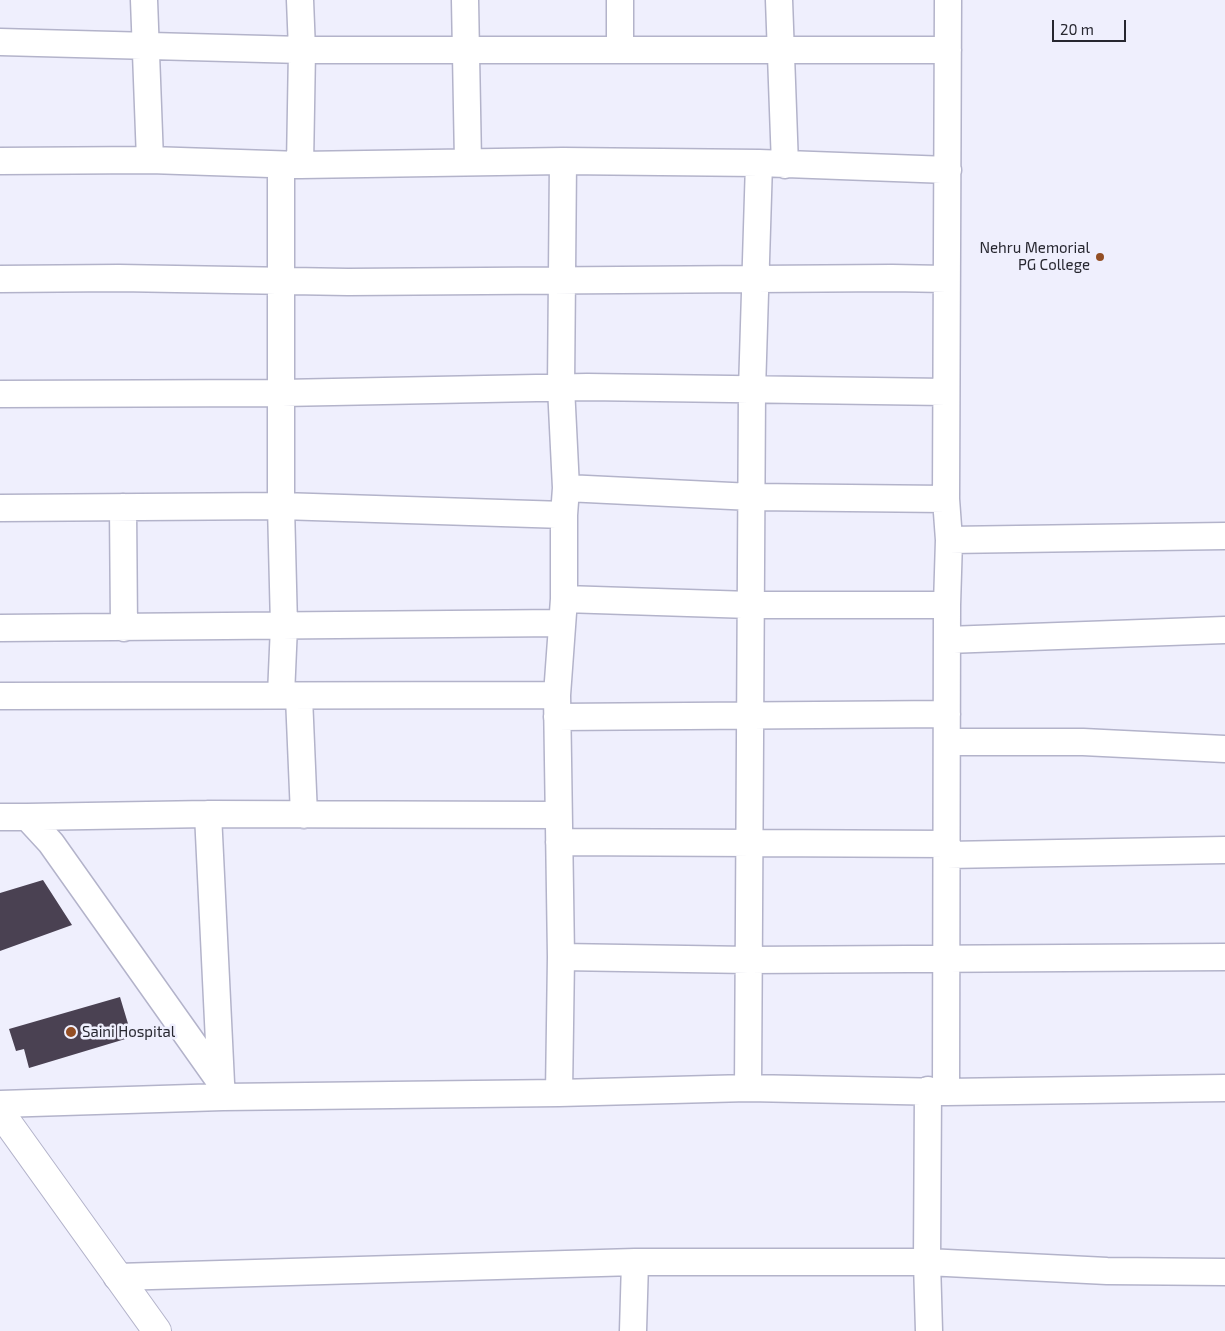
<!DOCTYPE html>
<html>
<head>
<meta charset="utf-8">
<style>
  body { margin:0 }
  #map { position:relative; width:1225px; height:1331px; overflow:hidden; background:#efeffd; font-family:"Exo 2",sans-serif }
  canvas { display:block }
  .scale { position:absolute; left:1052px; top:20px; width:74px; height:22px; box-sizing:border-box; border:2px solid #272730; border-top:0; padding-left:6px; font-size:15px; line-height:18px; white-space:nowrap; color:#272730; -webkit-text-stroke:4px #efeffd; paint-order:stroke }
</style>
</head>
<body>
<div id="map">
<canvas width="1225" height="1331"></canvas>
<div class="scale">20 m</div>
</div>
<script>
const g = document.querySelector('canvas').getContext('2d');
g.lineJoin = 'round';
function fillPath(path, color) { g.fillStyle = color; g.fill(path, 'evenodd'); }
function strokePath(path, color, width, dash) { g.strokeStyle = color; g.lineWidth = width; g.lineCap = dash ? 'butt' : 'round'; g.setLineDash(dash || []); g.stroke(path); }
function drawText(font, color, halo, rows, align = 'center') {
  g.font = font + ' "Exo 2",sans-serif'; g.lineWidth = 5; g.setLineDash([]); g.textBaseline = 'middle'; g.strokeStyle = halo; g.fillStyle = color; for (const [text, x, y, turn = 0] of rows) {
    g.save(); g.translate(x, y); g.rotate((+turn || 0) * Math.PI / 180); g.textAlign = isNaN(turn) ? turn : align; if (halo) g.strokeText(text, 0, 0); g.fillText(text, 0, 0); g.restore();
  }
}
const building = new Path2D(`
  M43,880L72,925L0,951V893Z
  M120,997L132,1037L29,1068L24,1049L16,1051L9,1029Z`);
const street = new Path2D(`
  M144,0L150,160
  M465,0L468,162
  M779,0L785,165
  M0,42L302,50H948
  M620,50V0
  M0,161L150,160L300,165L563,161L759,163L948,170
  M281,165V506L284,626L281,695
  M300,165L302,50L300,0
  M0,279L119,278L348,282L892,278L946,279
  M0,394L282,393L587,387L946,392
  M566,488L752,497L946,499
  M123,507L124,628
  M0,508L281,506L564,515
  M949,540L1225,536
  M564,599L750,605H947
  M0,628L562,623
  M947,640L1225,630
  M0,696L557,695
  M299,697L304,815
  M557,717L947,714
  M947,742H1083L1225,749
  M0,817H27L51,843L221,1083
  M27,817L208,814
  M559,842L947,844
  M947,855L1225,850
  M561,957L749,960L1225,957
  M748,1088L752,390L759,163
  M928,1090L927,1262L929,1331
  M946,1092L947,605L949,540L946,499L948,0
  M559,1093L561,957L557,695L564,599V515L566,488L561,387L563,161
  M223,1097L221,1083L208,814L558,815
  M0,1104L223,1097L559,1093L748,1088L946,1092L1225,1088
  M117,1277L635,1262H927L1107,1271L1225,1272
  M633,1331L635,1262`);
const primary = new Path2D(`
  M0,1112L157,1331`);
const markers = [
  [1100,257,5,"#934e24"],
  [71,1032,6,"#934e24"]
];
const poiNames = [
  ["Nehru Memorial",1090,248],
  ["PG College",1090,265],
  ["Saini Hospital",82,1032,"left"]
];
fillPath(building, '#4a4152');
strokePath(street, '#b3b3ca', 29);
strokePath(primary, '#b3b3ca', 30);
strokePath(street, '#fff', 26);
strokePath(primary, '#fff', 28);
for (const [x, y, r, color] of markers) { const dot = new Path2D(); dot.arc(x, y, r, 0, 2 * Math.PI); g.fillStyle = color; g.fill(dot); strokePath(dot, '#efeffd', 2); }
drawText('15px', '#272730', '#efeffd', poiNames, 'right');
</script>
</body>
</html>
